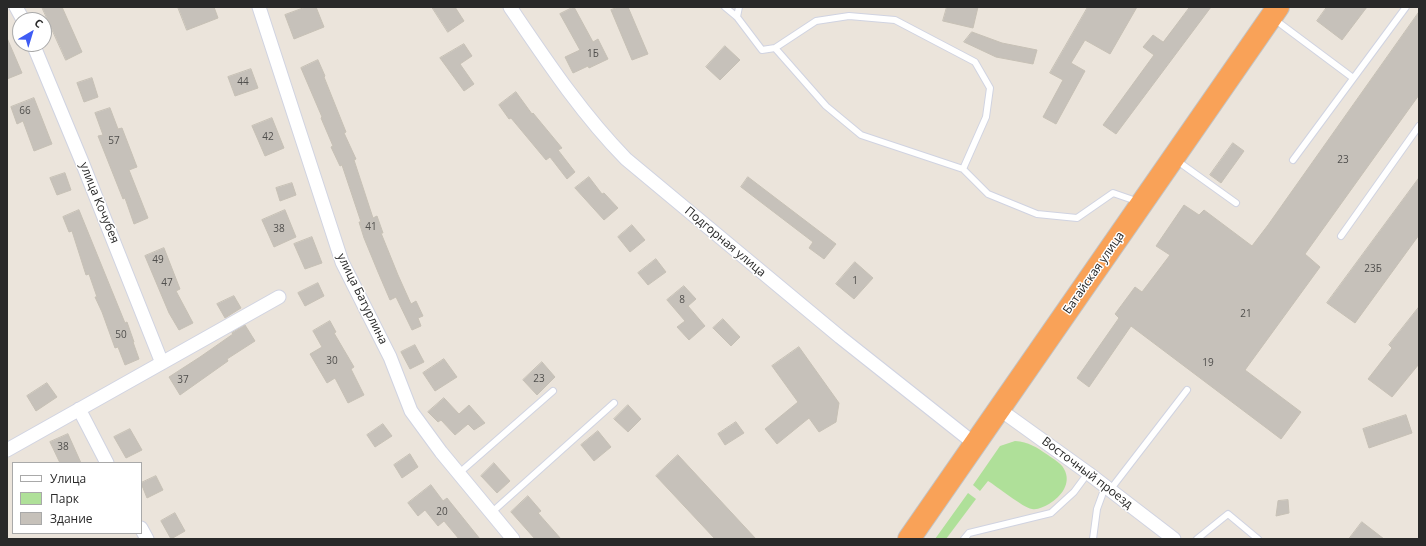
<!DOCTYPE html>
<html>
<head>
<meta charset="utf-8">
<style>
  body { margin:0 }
  #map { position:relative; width:1426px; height:546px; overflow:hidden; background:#ebe4db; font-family:"Open Sans",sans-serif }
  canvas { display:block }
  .frame { position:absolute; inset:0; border:8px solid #292929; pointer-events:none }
  .legend { position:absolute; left:12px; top:462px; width:130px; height:72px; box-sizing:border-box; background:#fff; border:1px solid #a9a9a9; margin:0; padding:5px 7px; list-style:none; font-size:12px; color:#292929 }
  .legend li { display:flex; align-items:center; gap:8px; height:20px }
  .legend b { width:20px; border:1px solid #a9a9a9 }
  .north { position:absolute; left:12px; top:12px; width:40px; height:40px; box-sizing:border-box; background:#fff; border:1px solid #a9a9a9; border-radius:50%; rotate:38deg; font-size:11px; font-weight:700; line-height:16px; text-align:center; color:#292929 }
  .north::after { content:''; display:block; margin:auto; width:14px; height:18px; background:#3f5cf4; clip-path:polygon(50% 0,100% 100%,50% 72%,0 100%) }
</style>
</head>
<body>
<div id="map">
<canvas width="1426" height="546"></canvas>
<div class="frame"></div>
<ul class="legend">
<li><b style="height:5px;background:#fff"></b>Улица</li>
<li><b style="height:11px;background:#afe099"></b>Парк</li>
<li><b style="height:11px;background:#c6c1ba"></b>Здание</li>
</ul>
<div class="north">С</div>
</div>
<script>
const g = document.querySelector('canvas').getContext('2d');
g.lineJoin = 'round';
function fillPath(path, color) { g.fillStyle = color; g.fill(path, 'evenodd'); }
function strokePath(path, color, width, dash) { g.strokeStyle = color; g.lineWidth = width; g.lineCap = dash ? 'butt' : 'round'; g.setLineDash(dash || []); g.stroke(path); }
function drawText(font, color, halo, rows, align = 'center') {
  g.font = font + ' "Open Sans",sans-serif'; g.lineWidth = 3; g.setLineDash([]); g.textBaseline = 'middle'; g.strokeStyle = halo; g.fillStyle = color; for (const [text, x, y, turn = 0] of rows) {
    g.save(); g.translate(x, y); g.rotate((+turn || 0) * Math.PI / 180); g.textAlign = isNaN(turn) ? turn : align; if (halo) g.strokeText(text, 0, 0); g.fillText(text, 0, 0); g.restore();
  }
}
const green = new Path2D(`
  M1015,441C1029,442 1036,447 1048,455C1053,459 1061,463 1064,469C1072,483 1061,497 1049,504C1043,507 1038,510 1032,509C1022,507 998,487 988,481L980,491L973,485L1000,446Z
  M968,493L976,499L946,539H935Z`);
const building = new Path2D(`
  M42,7H62L82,52L66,60Z
  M178,7H214L218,18L187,30Z
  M306,7H316L324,27L294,39L285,15Z
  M432,7H455L464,21L448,32Z
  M574,7L593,42L598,39L608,59L589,68L588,66L573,73L565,57L580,50L560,14Z
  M619,7H628L648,54L632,60L611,10Z
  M947,7H978L973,28L943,21Z
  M1088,7H1137L1110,54L1085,40L1071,63L1085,71L1056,124L1043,117L1063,80L1050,73Z
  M1190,7H1211L1116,134L1103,125L1154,55L1143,47L1153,35L1163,42Z
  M1327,7H1367L1342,40L1317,21Z
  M1419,12V95L1305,254L1320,267L1245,370L1301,412L1281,439L1131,326L1089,387L1077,378L1119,318L1115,314L1135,287L1142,292L1170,255L1156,246L1184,205L1199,215L1204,210L1252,246L1268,225Z
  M972,32L1002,43L1037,50L1033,64L996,57L964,42Z
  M7,38L22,73L7,79Z
  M464,44L472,56L460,64L474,84L464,91L440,58Z
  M725,46L740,60L720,80L706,67Z
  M318,60L325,76L324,77L346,132L344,133L356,159L354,160L373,218L377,216L383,233H381L398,275L411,304L416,301L423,316L418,318L421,326L412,330L396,297L390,300L378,272L364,238L359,222H361L342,165L340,166L331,147L333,146L321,118L322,117L301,68Z
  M251,69L258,88L235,96L228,77Z
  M92,78L98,97L84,102L77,83Z
  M516,92L532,114L533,113L562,148L558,150L575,172L567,179L550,157L546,160L511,118L509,119L499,105Z
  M34,98L52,144L34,151L23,121L17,124L11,107Z
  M110,108L118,129L122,128L137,167L129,170L148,218L134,224L125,198L123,199L98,136L103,135L95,113Z
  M272,118L284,148L265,156L252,126Z
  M1233,143L1244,151L1221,183L1210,175Z
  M65,173L71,190L57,195L50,178Z
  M589,177L602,194L604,193L618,208L604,220L575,188Z
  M748,177L836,244L824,259L809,248L813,242L741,187Z
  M1419,178V235L1355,323L1327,303Z
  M292,183L296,195L280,201L276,188Z
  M79,210L125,323L127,322L134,342H133L139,359L125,365L118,347L115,348L102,312L95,297H97L89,274L86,275L72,231L69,232L63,217Z
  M285,210L296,237L274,247L262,220Z
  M632,225L645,240L630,252L618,237Z
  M312,237L322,263L305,269L294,244Z
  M164,248L180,289L176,291L193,323L179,330L169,313L145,256Z
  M656,259L666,272L648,285L638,273Z
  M855,262L873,278L854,299L836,284Z
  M318,283L324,296L305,306L298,293Z
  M684,286L696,299L688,306L705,326L689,340L677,327L685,321L667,300Z
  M234,296L241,308L225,318L217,304Z
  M1419,307V364L1392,397L1368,379L1392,348L1389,345Z
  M723,319L740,337L731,346L713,328Z
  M330,321L336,332L334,333L354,367L351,369L364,395L348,403L335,378L327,383L310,354L322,347L313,331Z
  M245,325L255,341L227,359L228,361L180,395L169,377L200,357L233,334L232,333Z
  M415,345L424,362L410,369L401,352Z
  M799,347L839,403L836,422L819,432L809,418L777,444L765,429L798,402L772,366Z
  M444,359L457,377L435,391L423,373Z
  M542,362L555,377L537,395L523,380Z
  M47,383L57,397L36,411L27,396Z
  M444,398L459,414L469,405L485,423L474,430L468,424L455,435L441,420L438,422L428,412Z
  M628,405L641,419L628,432L614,419Z
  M1406,415L1412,433L1369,448L1363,429Z
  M736,422L744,433L725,445L718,434Z
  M383,424L392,436L375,447L367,435Z
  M130,429L142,450L126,458L114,437Z
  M598,431L611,447L594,461L581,445Z
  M68,434L81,463H60L50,442Z
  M410,454L418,467L402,478L394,465Z
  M678,455L756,539H715L656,476Z
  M494,463L510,481L497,493L481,476Z
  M156,476L163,490L147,498L141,483Z
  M431,485L443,501L447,498L480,539H459L444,521L438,526L425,510L418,516L408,503Z
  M528,496L541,511L538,513L561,539H535L511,512Z
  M1288,500L1289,513L1276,516L1278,501Z
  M175,513L185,531L171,539L161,521Z
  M1362,522L1384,539H1349Z`);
const lane = new Path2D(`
  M725,7L737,17L762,50L775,48L816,21L849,16L895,20L975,62L990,88L986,117L963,169L988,194L1037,214L1077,218L1113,193L1139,202
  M737,17L739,7
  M1274,19L1353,78
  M775,48L826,106L861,135L963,169
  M1176,160L1236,203
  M1293,160L1406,7
  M1341,236L1419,126
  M458,474L553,391
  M1110,490L1187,390
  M491,513L614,403
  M964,539L969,533L1051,513L1074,492L1088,473
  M1093,539L1097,509L1105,487
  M1197,539L1228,514L1258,539`);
const street = new Path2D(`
  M16,7L23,20
  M259,7L342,262L390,357L411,411L441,452L513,539
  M510,7C546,60 581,113 626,159L840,337L975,444
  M33,44L82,162L162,363
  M79,409L107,463
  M999,409L1088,473L1174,539
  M7,450L279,297
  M141,528L147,539`);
const highway = new Path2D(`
  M909,539L1278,7`);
const numberNames = [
  ["1Б",593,54],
  ["44",243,82],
  ["66",25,111],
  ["42",268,137],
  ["57",114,141],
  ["23",1343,160],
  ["41",371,227],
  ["38",279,229],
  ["49",158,260],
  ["23Б",1373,269],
  ["1",855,281],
  ["47",167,283],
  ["8",682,300],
  ["21",1246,314],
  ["50",121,335],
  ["30",332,361],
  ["19",1208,363],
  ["23",539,379],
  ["37",183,380],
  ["38",63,447],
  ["20",442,512]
];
const streetNames = [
  ["улица Кочубея",99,203,68],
  ["Подгорная улица",725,242,40],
  ["Батайская улица",1094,273,-55],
  ["улица Батурлина",362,299,64],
  ["Восточный проезд",1087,473,37]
];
fillPath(green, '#afe099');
fillPath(building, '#c6c1ba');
strokePath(building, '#c6c0b5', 1);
strokePath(lane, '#d0d3e1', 8);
strokePath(street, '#d0d3e1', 15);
strokePath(highway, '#c3c3c3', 24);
strokePath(lane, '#fff', 6);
strokePath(street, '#fff', 13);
strokePath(highway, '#f9a258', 22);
drawText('10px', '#504f4d', null, numberNames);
drawText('12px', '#292929', '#fff', streetNames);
</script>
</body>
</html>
